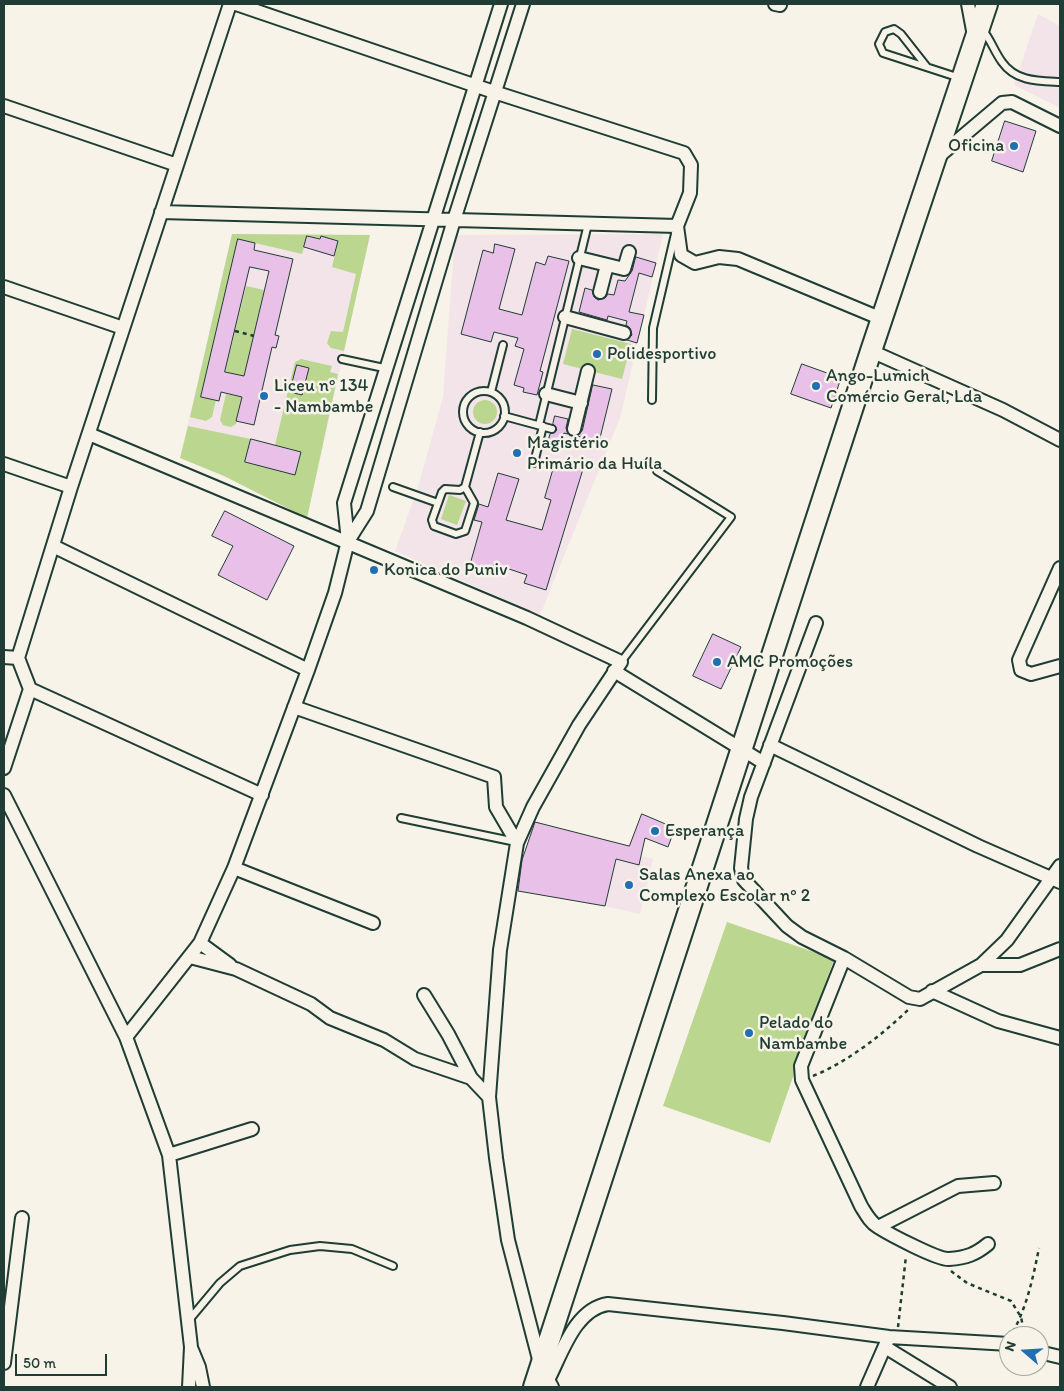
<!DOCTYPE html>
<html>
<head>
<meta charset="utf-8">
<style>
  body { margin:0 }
  #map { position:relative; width:1064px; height:1391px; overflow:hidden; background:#f7f3e8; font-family:Itim,sans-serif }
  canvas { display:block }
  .frame { position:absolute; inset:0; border:5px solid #1f3d34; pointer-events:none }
  .north { position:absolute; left:999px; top:1326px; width:50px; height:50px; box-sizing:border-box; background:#f7f3e8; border:1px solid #a1aaa0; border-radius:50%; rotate:289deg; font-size:14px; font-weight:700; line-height:20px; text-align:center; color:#1f3d34 }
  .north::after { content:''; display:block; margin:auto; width:18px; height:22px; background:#1f6fb2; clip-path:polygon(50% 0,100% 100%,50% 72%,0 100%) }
  .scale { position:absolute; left:15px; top:1354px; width:92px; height:22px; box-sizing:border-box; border:2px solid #1f3d34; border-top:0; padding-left:6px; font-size:15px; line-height:18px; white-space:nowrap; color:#1f3d34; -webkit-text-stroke:4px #f7f3e8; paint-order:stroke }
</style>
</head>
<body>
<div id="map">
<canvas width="1064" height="1391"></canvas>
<div class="frame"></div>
<div class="north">N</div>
<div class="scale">50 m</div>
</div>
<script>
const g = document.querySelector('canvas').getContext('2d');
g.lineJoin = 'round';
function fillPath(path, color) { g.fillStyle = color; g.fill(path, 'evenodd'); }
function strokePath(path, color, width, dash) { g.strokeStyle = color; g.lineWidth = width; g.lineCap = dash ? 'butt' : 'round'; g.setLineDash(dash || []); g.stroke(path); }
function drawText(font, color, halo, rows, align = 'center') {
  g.font = font + ' Itim,sans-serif'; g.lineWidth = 5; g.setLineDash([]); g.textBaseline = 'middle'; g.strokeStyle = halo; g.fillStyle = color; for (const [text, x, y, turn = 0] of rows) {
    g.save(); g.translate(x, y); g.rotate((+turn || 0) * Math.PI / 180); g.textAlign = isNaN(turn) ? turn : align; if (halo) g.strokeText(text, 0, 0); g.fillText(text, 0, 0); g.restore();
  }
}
const built = new Path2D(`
  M1038,14L1060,26V108L1014,85Z
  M232,234L370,235L307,518L224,476L180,458Z
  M663,234L620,418L540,615L395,551L418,487L443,397L455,235Z
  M641,856L653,859L640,914L605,906L616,859L638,865Z`);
const green = new Path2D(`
  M232,234L370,235L344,351L331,348L327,343L331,331L343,332L356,274L332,267L338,241L307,236L302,254L238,239L201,396L216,400L212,417L206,421L190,417Z
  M246,286L264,290L244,376L225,372Z
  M572,329L631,344L622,379L563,364Z
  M301,359L332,366L330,372L338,374L307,518L224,476L180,458L188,426L251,439L245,462L295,475L301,452L275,445L295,362Z
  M226,394L242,397L236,424L231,427L223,425L220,420Z
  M473 412a12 12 0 1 1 24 0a12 12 0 1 1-24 0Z
  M449,495L466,501L457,525L441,519Z
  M727,922L834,959L770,1143L663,1106Z`);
const building = new Path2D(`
  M1005,121L1036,131L1023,172L992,161Z
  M307,236L320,239L321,236L338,241L334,256L304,247Z
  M238,239L255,243L254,250L293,259L275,335L279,336L276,348L272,347L254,425L236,421L242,397L221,392L219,401L201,397ZM250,267L269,271L244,376L225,372Z
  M495,244L515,249L499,309L522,315L536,262L545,265L548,256L569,261L540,371L543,372L537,395L523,392L524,388L514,385L524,349L515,346L518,338L494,332L491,342L461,334L483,250L493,253Z
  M636,257L656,263L652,277L639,273L629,312L644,315L637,343L627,340L632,335L630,328L626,325L627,321L608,316L607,320L579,312L585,288L592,290L594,297L598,300L605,298L608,294L614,295L618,280L625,281L632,271Z
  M802,364L841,378L831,408L791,394Z
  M297,365L309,368L302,395L290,392Z
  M593,385L612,389L599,442L577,436L582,431Z
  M555,416L568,419L566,428L568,434L564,433L561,444L548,441L550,434L557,430L553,424Z
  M251,439L301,452L295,475L245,462Z
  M556,460L583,469L546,590L524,583L527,575L494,564L490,575L469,568L482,522L474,520L479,504L488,507L498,473L519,479L506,520L542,530L551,500L545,498Z
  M225,511L294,546L267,600L218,575L233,546L212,536Z
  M713,634L741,647L721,689L693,676Z
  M642,814L675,828L668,847L645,838L639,865L616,859L605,906L518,891L522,860L535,822L629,846Z`);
const path = new Path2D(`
  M235,331L254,336
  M813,1076C849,1061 882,1035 910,1008
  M951,1271L967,1283L1011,1301L1021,1317L1025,1336
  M898,1327L906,1256
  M1013,1332C1027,1306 1033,1278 1039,1248`);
const service = new Path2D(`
  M982,29C991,40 994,51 1002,62C1016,82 1039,81 1060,82
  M927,67L901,34L894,29L885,32L879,44L883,53L960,78
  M342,359L384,368
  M463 412a21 21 0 1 1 42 0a21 21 0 1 1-42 0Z
  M491,392L503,345
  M652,400L653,328L675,234
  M504,416L552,429
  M539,425L588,224
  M534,463L543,426
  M393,487L438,503
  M465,487L460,490L445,489L442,492L432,520L434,526L456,534L465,531L474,503L465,487L480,432
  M621,662L731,517L657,471
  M401,818L516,842
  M189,1320L220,1283L240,1266L290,1250L320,1246L352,1249L393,1266`);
const minor = new Path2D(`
  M236,4L494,92L684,153L691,165L690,193L677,226L681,255L695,263L719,257L738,259L882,319
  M775,4L780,5
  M968,4L974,36
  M4,106L177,165
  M938,157L1002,103L1012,102L1060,126
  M161,212L677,226
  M579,258L624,269L629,252
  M4,287L123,328
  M600,292L607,265
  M565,317L624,333
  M871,351L1003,410L1060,440
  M546,394L581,403
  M574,429L588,371
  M89,434L527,618L621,662L579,725L533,807L517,843L500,950L489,1097L496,1158L508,1240L541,1367L552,1387
  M4,464L71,487
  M348,541L344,503L501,4
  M53,546L308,670
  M1060,568L1019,660L1021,670L1031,674L1060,666
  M816,623L751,797L746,819L741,868L744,880L787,926L802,937L844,958L909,997L920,999L981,965L1007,940L1060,866
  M4,657L18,658L30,689L4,768
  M18,658L71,487L230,4
  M614,671L764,763
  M30,689L262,795
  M294,707L494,777L496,807L517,843
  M770,745L978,846L1060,882
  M4,795L126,1037L169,1155L191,1347L189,1387
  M234,868L373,923
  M200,943L230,965
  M190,957L236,969L311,1004L330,1018L384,1040L415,1059L471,1078
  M844,958L801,1066L802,1080L861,1206C866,1214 870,1222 878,1227C889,1234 938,1260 949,1259C966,1258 976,1254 988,1244
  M981,965H1020L1060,949
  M932,991L998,1021L1060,1038
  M424,995L448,1034L471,1078L489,1097
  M126,1037L200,943L234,868L308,670L335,593L348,541L367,511L454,220L523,4
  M169,1155L252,1129
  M878,1227L958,1186L994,1183
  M885,1347L950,1387
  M192,1350L199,1367L203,1387
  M1039,1352L1060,1357
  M4,1363L22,1218
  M548,1380C562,1353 575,1309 608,1304L783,1323L889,1337L1009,1344
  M867,1387L888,1339`);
const primary = new Path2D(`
  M534,1387L871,351L987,4`);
const markers = [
  [1014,146,5,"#1f6fb2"],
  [597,354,5,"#1f6fb2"],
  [816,386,5,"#1f6fb2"],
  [264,396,5,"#1f6fb2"],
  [517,453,5,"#1f6fb2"],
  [374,570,5,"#1f6fb2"],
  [717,662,5,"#1f6fb2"],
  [655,831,5,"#1f6fb2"],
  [629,885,5,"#1f6fb2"],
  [749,1033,5,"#1f6fb2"]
];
const poiNames = [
  ["Oficina",1004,146,"right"],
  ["Polidesportivo",607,354],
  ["Ango-Lumich",826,376],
  ["Comércio Geral, Lda",826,397],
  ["Liceu nº 134",274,386],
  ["- Nambambe",274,407],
  ["Magistério",527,443],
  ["Primário da Huíla",527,464],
  ["Konica do Puniv",384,570],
  ["AMC Promoções",727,662],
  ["Esperança",665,831],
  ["Salas Anexa ao",639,875],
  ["Complexo Escolar nº 2",639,896],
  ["Pelado do",759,1023],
  ["Nambambe",759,1044]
];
fillPath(built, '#f2e4e8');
fillPath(green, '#bbd78f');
fillPath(building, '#e8c0e8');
strokePath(building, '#1f3d34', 1);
strokePath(service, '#1f3d34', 10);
strokePath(minor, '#1f3d34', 16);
strokePath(primary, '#1f3d34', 24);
strokePath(path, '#1f3d34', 2.5, [4, 4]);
strokePath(service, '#f7f3e8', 6);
strokePath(minor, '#f7f3e8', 12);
strokePath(primary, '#f7f3e8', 20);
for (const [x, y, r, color] of markers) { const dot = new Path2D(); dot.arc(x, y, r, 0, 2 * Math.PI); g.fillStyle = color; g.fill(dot); strokePath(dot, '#f7f3e8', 2); }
drawText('18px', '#1f3d34', '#f7f3e8', poiNames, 'left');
</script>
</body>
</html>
